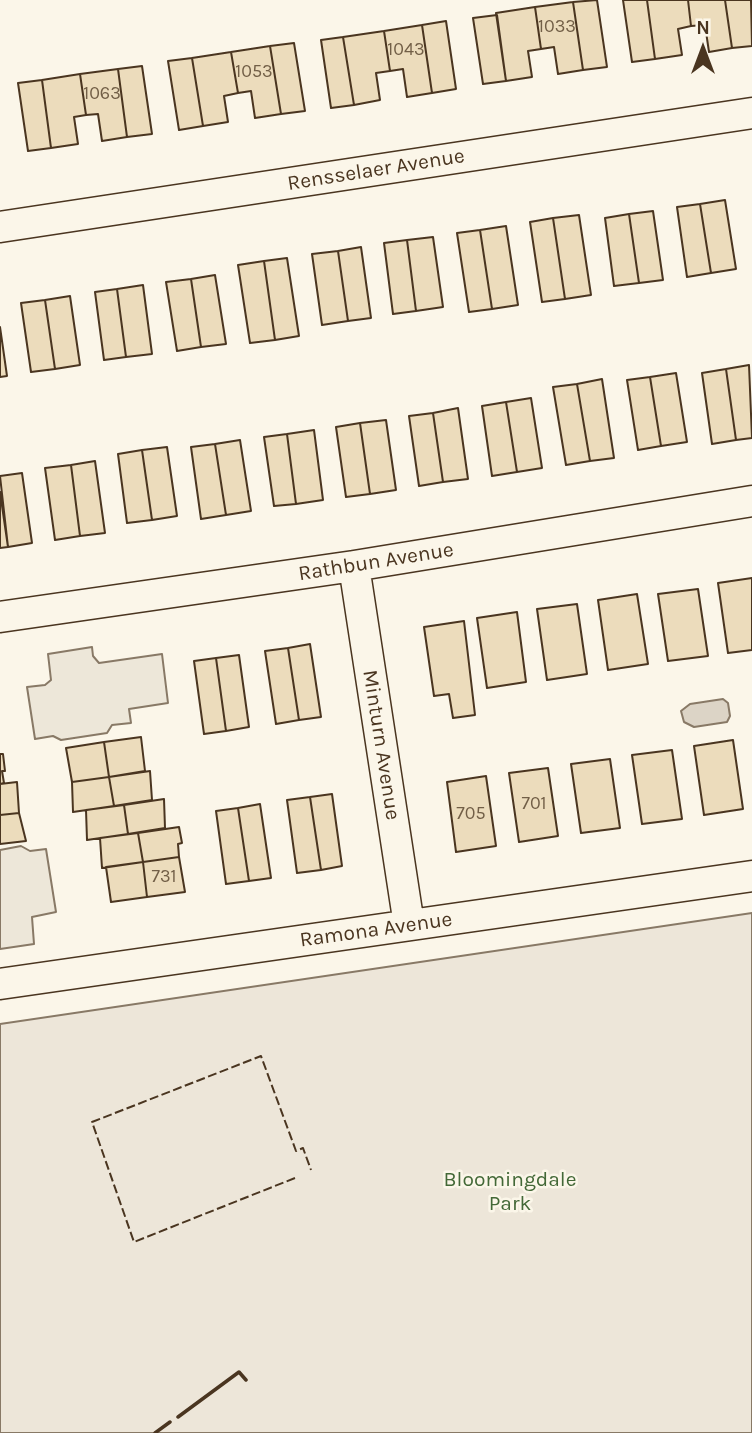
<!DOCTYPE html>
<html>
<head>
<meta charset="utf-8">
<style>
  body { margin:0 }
  #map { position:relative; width:752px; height:1433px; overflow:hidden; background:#fbf6e9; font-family:Karla,sans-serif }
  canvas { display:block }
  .north { position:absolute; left:668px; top:14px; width:70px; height:70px; -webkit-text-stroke:5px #fbf6e9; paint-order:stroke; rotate:0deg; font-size:19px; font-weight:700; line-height:28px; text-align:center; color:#4a3520 }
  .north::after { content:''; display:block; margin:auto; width:24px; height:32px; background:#4a3520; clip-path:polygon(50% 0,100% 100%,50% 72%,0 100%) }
</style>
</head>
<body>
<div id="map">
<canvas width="752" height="1433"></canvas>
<div class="north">N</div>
</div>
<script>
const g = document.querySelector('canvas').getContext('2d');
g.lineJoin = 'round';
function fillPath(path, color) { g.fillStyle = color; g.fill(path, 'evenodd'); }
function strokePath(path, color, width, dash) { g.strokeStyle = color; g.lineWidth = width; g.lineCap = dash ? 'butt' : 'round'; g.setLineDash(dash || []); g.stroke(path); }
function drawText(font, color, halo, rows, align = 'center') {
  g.font = font + ' Karla,sans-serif'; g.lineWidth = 5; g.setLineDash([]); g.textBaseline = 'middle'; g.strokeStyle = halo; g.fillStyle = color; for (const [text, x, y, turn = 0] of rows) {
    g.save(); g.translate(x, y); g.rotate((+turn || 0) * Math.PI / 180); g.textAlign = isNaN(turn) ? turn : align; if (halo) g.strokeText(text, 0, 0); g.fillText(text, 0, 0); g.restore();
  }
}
const green = new Path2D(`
  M752,913V1433H0V1024Z`);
const parking = new Path2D(`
  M92,647L93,656L99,663L162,654L168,703L129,709L131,723L112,725L107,733L61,740L53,736L35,739L27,687L45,685L51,680L48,654Z
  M21,846L30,851L46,849L56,912L32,917L34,944L0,949V850Z`);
const water = new Path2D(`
  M723,699L728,703L730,716L727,722L694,727L684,722L681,711L690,704Z`);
const building = new Path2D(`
  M597,0L607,67L583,70L573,2Z
  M623,0H647L655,59L632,62Z
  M647,0H688L691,26L678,29L682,55L655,59Z
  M688,0H725L732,48L709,52L705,25L691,26Z
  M725,0H751L752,46L732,48Z
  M573,2L583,70L558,74L554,47L541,49L535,7Z
  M535,7L541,49L528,51L532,77L506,81L496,13Z
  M497,15L506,81L483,84L473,18Z
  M446,21L456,89L432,93L422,25Z
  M422,25L432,93L407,97L403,69L390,71L384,31Z
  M384,31L390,71L376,73L380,100L354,105L343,37Z
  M343,37L354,105L331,108L321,40Z
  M294,43L305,111L281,114L270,46Z
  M270,46L281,114L255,118L251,91L238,93L231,52Z
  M231,52L238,93L224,96L228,122L203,126L192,58Z
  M192,58L203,126L179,130L168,61Z
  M142,66L152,134L127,137L118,69Z
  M118,69L127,137L102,141L98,114L86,115L80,74Z
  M80,74L86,115L74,117L78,144L51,148L42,80Z
  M42,80L51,148L28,151L18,83Z
  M725,200L736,269L711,273L700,204Z
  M700,204L711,273L687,277L677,207Z
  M653,211L663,280L639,283L629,214Z
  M629,214L639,283L614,286L605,218Z
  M579,215L591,295L565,299L553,218Z
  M553,218L565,299L542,302L530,222Z
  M506,226L518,305L492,309L480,230Z
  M480,230L492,309L469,312L457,233Z
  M433,237L443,307L416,311L407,240Z
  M407,240L416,311L393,314L384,243Z
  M361,247L371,318L348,321L338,251Z
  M338,251L348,321L322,325L312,254Z
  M287,258L299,336L275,340L264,261Z
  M264,261L275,340L250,343L238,265Z
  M215,275L226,344L201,347L191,279Z
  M191,279L201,347L177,351L166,282Z
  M143,285L152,354L126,357L117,289Z
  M117,289L126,357L104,360L95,292Z
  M70,296L80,365L55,369L45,300Z
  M45,300L55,369L31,372L21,303Z
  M0,327L7,376L0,377Z
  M749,365L752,438L736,440L726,369Z
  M726,369L736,440L712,444L702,373Z
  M676,373L687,442L661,446L650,377Z
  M650,377L661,446L638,450L627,380Z
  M602,379L614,458L590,461L577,384Z
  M577,384L590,461L566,465L553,387Z
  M531,398L542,468L517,472L506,402Z
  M506,402L517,472L492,476L482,406Z
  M458,408L468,479L443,482L433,413Z
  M433,413L443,482L419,486L409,416Z
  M386,420L396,490L370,494L360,423Z
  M360,423L370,494L346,497L336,427Z
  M314,430L323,500L296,504L287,434Z
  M287,434L296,504L274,506L264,437Z
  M240,440L251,511L226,515L215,444Z
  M215,444L226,515L201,519L191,447Z
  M167,447L177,516L152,520L142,450Z
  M142,450L152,520L127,523L118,454Z
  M95,461L105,533L80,536L71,465Z
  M71,465L80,536L55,540L45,468Z
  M22,473L32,543L8,547L0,476Z
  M0,492L8,547L0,548Z
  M752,578V650L728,653L718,583Z
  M698,589L708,656L668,661L658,594Z
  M637,594L648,664L608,670L598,600Z
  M577,604L587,674L547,680L537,609Z
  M517,612L526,682L487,688L477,618Z
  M464,621L475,715L453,718L449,694L434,696L424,627Z
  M310,644L321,717L299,720L288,648Z
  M288,648L299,720L276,724L265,651Z
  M239,655L249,727L226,731L216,658Z
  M216,658L226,731L204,734L194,661Z
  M141,737L145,771L109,777L104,742Z
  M733,740L743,809L704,815L694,746Z
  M104,742L109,777L72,782L66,748Z
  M672,750L682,819L642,824L632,755Z
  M0,754H3L5,771H2L4,783L0,784Z
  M610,759L620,828L581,833L571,764Z
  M548,768L558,836L519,842L509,773Z
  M150,771L152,800L114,806L109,777Z
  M486,776L496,846L456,852L447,782Z
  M109,777L114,806L73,812L72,782Z
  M17,782L19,813L0,815V784Z
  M332,794L342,866L321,870L310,797Z
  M310,797L321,870L297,873L287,800Z
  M164,799L165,828L128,834L124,805Z
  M260,804L271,878L249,881L238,808Z
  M124,805L128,834L87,840L86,810Z
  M238,808L249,881L226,884L216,811Z
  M19,813L26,841L0,844V815Z
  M179,827L182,843L178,844L179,857L143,862L138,833Z
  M138,833L143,862L102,868L100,838Z
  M179,857L185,892L147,897L143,862Z
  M143,862L147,897L111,902L106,867Z`);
const street = new Path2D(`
  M0,227L752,113
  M354,566L409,925
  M0,617L354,566L752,501
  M0,984L752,876`);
const fence = new Path2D(`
  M295,1178L134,1242L92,1122L261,1056L296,1151L303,1148L311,1170`);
const wall = new Path2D(`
  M178,1417L239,1372L246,1380
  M155,1433L170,1422`);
const numberNames = [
  ["1033",557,27],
  ["1043",406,50],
  ["1053",254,72],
  ["1063",102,94],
  ["701",534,804],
  ["705",471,814],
  ["731",164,877]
];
const streetNames = [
  ["Rensselaer Avenue",376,170,-9],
  ["Rathbun Avenue",376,562,-9],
  ["Minturn Avenue",381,745,81],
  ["Ramona Avenue",376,930,-8]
];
const parkNames = [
  ["Bloomingdale",510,1180],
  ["Park",510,1204]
];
fillPath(green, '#ede6d9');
strokePath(green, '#887966', 2);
fillPath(parking, '#ede7d9');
strokePath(parking, '#887966', 2);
fillPath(water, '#dcd4c6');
strokePath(water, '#887966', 2);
fillPath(building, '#ecdcbc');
strokePath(building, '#4a3520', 2);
strokePath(street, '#4a3520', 33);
strokePath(street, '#fbf6e9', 30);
strokePath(fence, '#4a3520', 2, [9, 3.5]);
strokePath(wall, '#4a3520', 3.5);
drawText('18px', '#725f47', null, numberNames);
drawText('21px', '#4a3520', '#fbf6e9', streetNames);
drawText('21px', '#436837', '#fbf6e9', parkNames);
</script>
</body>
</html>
